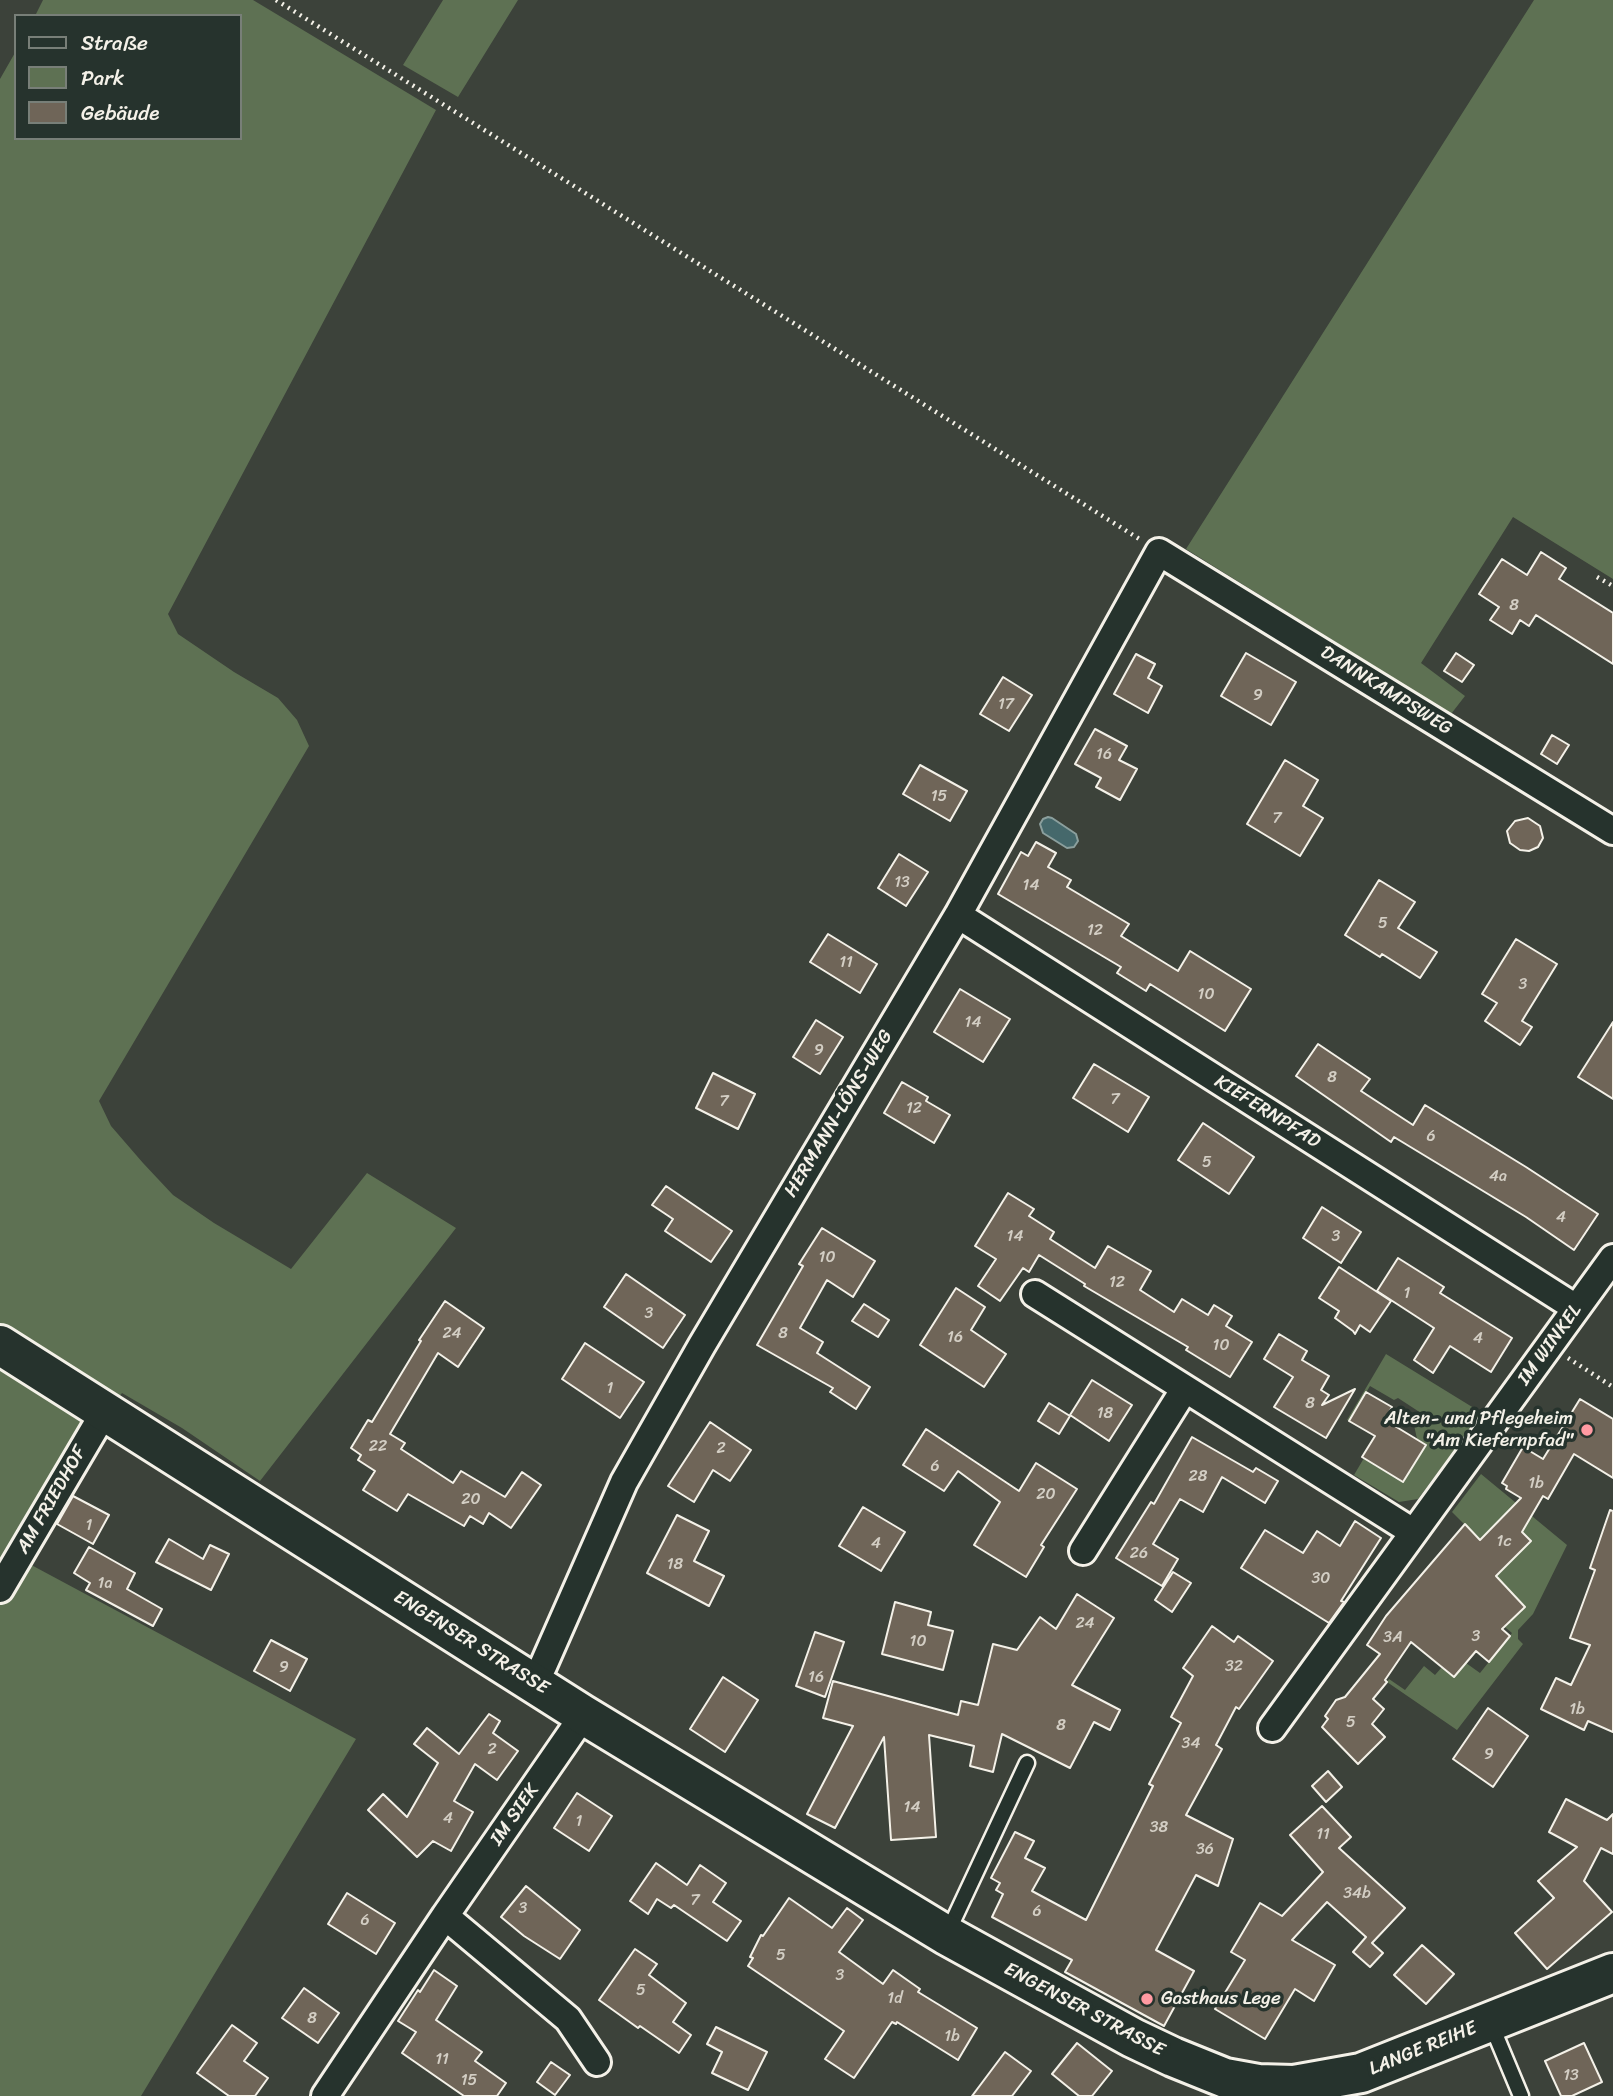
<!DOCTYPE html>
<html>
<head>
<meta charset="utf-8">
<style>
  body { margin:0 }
  #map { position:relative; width:1613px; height:2096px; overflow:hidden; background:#3c423a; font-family:Sriracha,sans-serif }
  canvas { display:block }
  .legend { position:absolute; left:14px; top:14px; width:228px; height:126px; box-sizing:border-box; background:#26332d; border:2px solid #787f78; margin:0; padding:9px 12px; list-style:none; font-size:21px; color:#f4f1e8 }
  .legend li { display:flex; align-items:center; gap:14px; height:35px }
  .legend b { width:35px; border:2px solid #787f78 }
</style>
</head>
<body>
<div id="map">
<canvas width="1613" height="2096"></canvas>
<ul class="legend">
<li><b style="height:9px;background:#26332d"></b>Straße</li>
<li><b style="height:19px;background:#5e7153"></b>Park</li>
<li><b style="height:19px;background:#6f6558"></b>Gebäude</li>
</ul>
</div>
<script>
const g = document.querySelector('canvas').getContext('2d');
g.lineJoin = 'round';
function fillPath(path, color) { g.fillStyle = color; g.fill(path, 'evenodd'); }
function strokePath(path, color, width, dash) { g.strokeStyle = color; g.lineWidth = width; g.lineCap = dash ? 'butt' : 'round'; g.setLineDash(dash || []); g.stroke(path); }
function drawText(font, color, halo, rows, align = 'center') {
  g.font = font + ' Sriracha,sans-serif'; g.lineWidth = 7; g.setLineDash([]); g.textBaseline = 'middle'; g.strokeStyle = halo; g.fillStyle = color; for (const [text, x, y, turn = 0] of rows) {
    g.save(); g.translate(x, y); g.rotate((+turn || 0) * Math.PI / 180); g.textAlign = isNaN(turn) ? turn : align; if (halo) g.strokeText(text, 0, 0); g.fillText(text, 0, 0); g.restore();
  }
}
const green = new Path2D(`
  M43,0H253L436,110L168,614L178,634L234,672L278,698L297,720L309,746L99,1101L111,1126L143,1163L173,1195L214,1223L291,1269L367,1173L456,1228L260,1481L182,1428L122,1393L93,1430L0,1589V79L16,51V138H240V16H35Z
  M443,0H518L458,97L403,65Z
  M1534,0H1613V579L1513,517L1421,663L1465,696L1451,714L1186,549Z
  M1386,1354L1482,1413L1418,1499L1399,1502L1354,1475L1364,1458L1404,1481L1426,1445L1417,1439L1414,1425L1421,1413L1398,1398L1394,1400L1370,1386L1349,1421L1347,1420Z
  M1481,1474L1567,1545L1533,1614L1518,1630V1639L1523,1644L1457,1730L1387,1682L1389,1679L1405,1690L1424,1666L1435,1675L1442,1667L1454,1677L1466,1663L1480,1673L1512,1633L1500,1623L1514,1618L1525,1607L1468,1546L1477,1537L1452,1512Z
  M22,1560L356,1739L141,2096H0V1600Z`);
const water = new Path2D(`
  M1048,817L1052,818L1076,834L1078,841L1074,847L1067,848L1043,833L1040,824L1043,819Z`);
const building = new Path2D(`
  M1541,552L1566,568L1559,579L1613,613V664L1536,615L1529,626L1520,620L1512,634L1490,620L1499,607L1479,594L1502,559L1527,575Z
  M1246,653L1296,682L1271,725L1221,696Z
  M1456,653L1474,665L1462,682L1444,671Z
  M1136,654L1155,664L1148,678L1162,686L1148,713L1114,694Z
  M1003,677L1032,695L1009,731L980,714Z
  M1095,729L1127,746L1119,760L1137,769L1120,800L1096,787L1101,778L1075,764Z
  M1552,735L1569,745L1557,764L1541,754Z
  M1285,760L1318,780L1303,806L1323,818L1300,856L1247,824Z
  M920,765L967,791L950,821L903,794Z
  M1528,818L1540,826L1543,838L1538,847L1529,851L1520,850L1510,843L1507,831L1515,821Z
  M1036,842L1056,853L1048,867L1071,880L1067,887L1129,924L1121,936L1178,971L1190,951L1251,989L1225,1031L1150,984L1146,991L1117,973L1121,967L998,894L1021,852L1028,856Z
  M899,854L928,872L906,906L878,888Z
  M1379,880L1415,902L1398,928L1437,952L1420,978L1382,954L1380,957L1345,935Z
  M828,934L877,964L860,993L810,962Z
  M1516,939L1557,964L1522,1021L1532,1027L1520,1045L1485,1021L1497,1003L1482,994Z
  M960,989L1010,1019L983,1062L934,1032Z
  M816,1020L843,1037L820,1074L793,1057Z
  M1613,1022V1099L1578,1077Z
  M1318,1044L1370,1079L1361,1091L1413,1125L1425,1105L1526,1167L1598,1214L1574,1250L1526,1217L1394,1137L1391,1142L1296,1076Z
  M1094,1064L1149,1097L1128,1132L1073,1098Z
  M713,1073L755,1094L738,1129L696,1108Z
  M902,1082L928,1097L926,1101L950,1115L934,1143L884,1113Z
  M1203,1123L1254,1157L1229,1194L1178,1160Z
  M666,1186L732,1231L711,1262L665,1231L673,1219L652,1205Z
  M1008,1193L1034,1209L1029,1216L1054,1232L1050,1239L1095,1268L1108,1246L1151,1271L1140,1290L1174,1312L1182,1299L1208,1315L1214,1305L1232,1316L1226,1326L1252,1342L1230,1377L1186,1350L1188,1347L1084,1286L1085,1284L1039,1255L1029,1272L1023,1268L1000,1301L978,1286L996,1259L975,1246Z
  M1322,1207L1361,1232L1341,1263L1303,1238Z
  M822,1228L875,1261L853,1297L827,1280L800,1328L823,1342L817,1353L870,1387L856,1409L830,1392L833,1388L757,1345L803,1266L799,1264Z
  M1398,1258L1444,1287L1440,1293L1512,1338L1491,1372L1450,1346L1433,1373L1414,1360L1434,1328L1377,1291Z
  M1339,1267L1391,1301L1370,1332L1360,1325L1355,1334L1353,1331L1335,1318L1339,1311L1319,1298Z
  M626,1274L685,1315L663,1348L604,1307Z
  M956,1288L985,1307L971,1330L1006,1354L984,1387L920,1345Z
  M445,1301L484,1328L458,1367L438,1353L390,1434L405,1443L401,1449L453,1483L461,1471L505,1497L522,1472L541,1485L511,1528L489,1513L483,1524L470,1516L464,1526L408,1494L397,1511L363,1490L375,1471L358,1460L361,1455L351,1448L368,1420L372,1422L421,1341L419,1340Z
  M864,1304L889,1320L878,1337L852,1321Z
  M1279,1334L1307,1351L1302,1360L1329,1376L1321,1390L1329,1395L1322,1405L1355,1389L1326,1438L1274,1407L1293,1377L1264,1359Z
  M585,1343L644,1382L620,1418L562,1379Z
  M1092,1380L1132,1405L1109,1441L1070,1415Z
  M1366,1392L1392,1407L1385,1420L1426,1445L1403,1482L1362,1457L1375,1436L1349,1421Z
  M1580,1399L1613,1419V1478L1574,1454L1548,1499L1543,1496L1522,1532L1531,1541L1496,1576L1525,1607L1502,1629L1510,1636L1489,1662L1476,1651L1454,1677L1411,1642L1385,1680L1387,1682L1373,1699L1384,1709L1372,1724L1385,1737L1358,1764L1322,1727L1328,1719L1325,1716L1336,1700L1345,1697L1380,1654L1367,1645L1386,1616L1465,1524L1480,1540L1521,1498L1506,1489L1507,1486L1502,1483L1523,1447L1543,1459Z
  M1049,1403L1070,1416L1059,1434L1038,1421Z
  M710,1422L751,1450L730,1481L713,1470L694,1502L668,1486Z
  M926,1429L1019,1491L1036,1463L1077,1489L1041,1545L1044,1547L1026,1577L974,1545L1000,1502L958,1471L944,1491L903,1465Z
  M1192,1437L1253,1472L1256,1468L1278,1481L1265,1503L1222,1477L1203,1512L1180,1499L1153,1544L1178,1559L1162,1586L1116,1558L1151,1502L1154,1504Z
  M73,1496L109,1515L93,1544L57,1524Z
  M863,1507L905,1532L881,1571L839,1546Z
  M1610,1510L1613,1511V1732L1588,1721L1584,1730L1541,1709L1556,1678L1571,1685L1590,1645L1570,1638L1595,1570L1590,1568Z
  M677,1515L709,1531L694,1561L724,1576L709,1606L647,1573Z
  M1355,1521L1381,1538L1341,1601L1344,1602L1329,1623L1241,1568L1265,1530L1303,1553L1317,1531L1340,1546Z
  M169,1539L203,1559L210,1545L229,1554L211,1590L156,1562Z
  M89,1547L135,1573L127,1589L162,1609L153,1626L86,1590L90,1583L74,1573Z
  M1173,1572L1191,1583L1172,1612L1155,1600Z
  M1077,1594L1114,1618L1072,1685L1120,1710L1110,1730L1094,1722L1070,1768L1002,1734L993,1772L970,1766L974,1746L929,1735L936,1837L891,1840L884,1737L835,1828L807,1814L853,1726L823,1718L833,1681L958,1715L961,1701L978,1705L993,1644L1017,1650L1040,1617L1056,1629Z
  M895,1602L931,1612L928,1625L953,1631L943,1670L882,1654Z
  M1212,1626L1234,1642L1238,1636L1273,1661L1239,1709L1236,1707L1216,1745L1222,1749L1186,1815L1233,1839L1218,1886L1196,1875L1156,1950L1194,1971L1164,2026L1065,1972L1072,1960L992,1917L1003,1894L996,1890L1000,1883L991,1878L1015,1832L1034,1841L1025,1858L1045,1868L1032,1891L1086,1920L1153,1786L1149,1784L1181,1723L1171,1717L1193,1676L1183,1668Z
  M815,1632L844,1642L825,1697L796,1686Z
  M271,1640L307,1659L290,1691L254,1671Z
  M723,1677L758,1700L725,1752L690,1729Z
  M1488,1708L1528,1736L1493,1787L1453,1759Z
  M489,1714L500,1721L493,1733L518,1751L497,1780L475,1764L454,1801L473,1812L451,1851L433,1841L417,1857L368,1810L383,1794L407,1817L438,1763L414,1744L427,1728L459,1754Z
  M1328,1771L1342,1787L1326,1802L1312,1786Z
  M577,1793L612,1816L589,1851L554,1828Z
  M1566,1799L1607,1820L1613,1814V1854L1601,1848L1584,1881L1612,1912L1547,1969L1515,1933L1554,1898L1538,1881L1577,1847L1549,1832Z
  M1322,1806L1351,1837L1339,1848L1405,1908L1372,1943L1383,1953L1370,1967L1353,1952L1366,1937L1327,1902L1292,1940L1335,1965L1314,2001L1295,1989L1265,2039L1215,2009L1245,1960L1231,1952L1260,1903L1282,1916L1323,1872L1290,1835Z
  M656,1863L687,1885L700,1865L726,1883L713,1902L741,1921L727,1941L674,1905L671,1908L657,1899L648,1914L630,1901Z
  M526,1886L580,1930L560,1959L524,1936L501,1917Z
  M347,1893L395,1923L376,1954L328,1924Z
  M789,1898L832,1928L847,1908L863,1920L839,1952L883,1984L893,1970L920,1989L918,1992L977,2028L958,2060L897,2022L896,2024L892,2022L854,2078L825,2059L844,2031L748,1966L753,1958L750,1957L761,1935L763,1936Z
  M1422,1945L1454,1974L1426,2004L1394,1975Z
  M635,1949L657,1964L649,1975L686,2003L673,2022L691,2035L679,2053L640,2026L638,2028L599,2000Z
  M434,1970L457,1986L436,2020L482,2052L475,2061L506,2083L497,2096H464L402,2053L416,2032L398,2021L418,1990L420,1992Z
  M304,1988L339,2013L318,2043L282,2018Z
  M232,2025L257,2043L244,2061L268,2078L255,2096H229L197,2073Z
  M716,2027L767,2052L748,2090L712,2073L722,2052L707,2044Z
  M1077,2043L1112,2071L1092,2096H1079L1052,2074Z
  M1584,2043L1602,2082L1572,2096H1561L1545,2061Z
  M1005,2052L1031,2071L1012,2096H972Z
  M551,2062L570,2075L555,2095L537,2082Z`);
const path = new Path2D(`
  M276,0L1141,540
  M1597,577L1613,586
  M1568,1358L1613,1387`);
const lane = new Path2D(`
  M947,1934L1027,1763
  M1491,2024L1521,2096`);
const street = new Path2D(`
  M958,915L1576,1308
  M1035,1294L1413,1532
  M1083,1551L1184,1390
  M0,1589L105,1411
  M533,1682L543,1666L624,1482L702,1345L958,915L1159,552L1613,831
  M582,1714L574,1729L445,1916L568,2019L597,2062
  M1272,1728L1613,1258
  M325,2096L445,1916`);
const secondary = new Path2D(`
  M0,1345L582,1714L946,1935L1133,2038L1173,2057L1225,2078L1258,2084L1294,2085L1361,2073L1613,1973`);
const markers = [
  [1587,1430,7,"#ff9aa2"],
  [1147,1999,7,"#ff9aa2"]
];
const numberNames = [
  ["8",1514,606],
  ["9",1258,696],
  ["17",1006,705],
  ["16",1104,755],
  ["15",939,797],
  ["7",1277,819],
  ["13",902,883],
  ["14",1031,886],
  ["5",1383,924],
  ["12",1095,931],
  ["11",846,963],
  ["3",1523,985],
  ["10",1206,995],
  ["14",973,1023],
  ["9",819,1051],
  ["8",1332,1078],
  ["7",1115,1100],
  ["7",724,1102],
  ["12",914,1109],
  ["6",1431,1137],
  ["5",1207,1163],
  ["4a",1498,1177],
  ["4",1561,1218],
  ["14",1015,1237],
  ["3",1336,1237],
  ["10",827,1258],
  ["12",1117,1283],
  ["1",1407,1294],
  ["3",649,1314],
  ["24",452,1334],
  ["8",783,1334],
  ["16",955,1338],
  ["4",1478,1339],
  ["10",1221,1346],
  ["1",610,1389],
  ["8",1310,1404],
  ["18",1105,1414],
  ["22",378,1447],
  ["2",721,1449],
  ["6",935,1467],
  ["28",1198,1477],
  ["1b",1536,1484],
  ["20",1046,1495],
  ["20",471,1500],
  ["1",89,1526],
  ["1c",1504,1542],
  ["4",876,1544],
  ["26",1139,1554],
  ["18",675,1565],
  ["30",1321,1579],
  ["1a",105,1584],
  ["24",1085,1624],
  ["3",1476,1637],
  ["3A",1393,1638],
  ["10",918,1642],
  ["32",1234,1667],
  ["9",284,1668],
  ["16",816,1678],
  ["1b",1577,1710],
  ["5",1351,1723],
  ["8",1061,1726],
  ["34",1191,1744],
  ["2",492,1750],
  ["9",1489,1755],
  ["14",912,1808],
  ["4",448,1819],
  ["1",579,1822],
  ["38",1159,1828],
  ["11",1323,1835],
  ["36",1205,1850],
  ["34b",1357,1894],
  ["7",695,1901],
  ["3",523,1909],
  ["6",1037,1912],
  ["6",365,1921],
  ["5",781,1956],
  ["3",840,1976],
  ["5",641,1991],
  ["1d",895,1999],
  ["8",312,2019],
  ["1b",952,2037],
  ["11",442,2060],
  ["13",1571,2076],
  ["15",469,2081]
];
const streetNames = [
  ["DANNKAMPSWEG",1386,691,32],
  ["KIEFERNPFAD",1267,1112,32],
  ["HERMANN-LÖNS-WEG",839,1114,-59],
  ["IM WINKEL",1550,1345,-54],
  ["AM FRIEDHOF",52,1500,-60],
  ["ENGENSER STRASSE",471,1643,32],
  ["IM SIEK",515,1815,-55],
  ["ENGENSER STRASSE",1084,2010,28],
  ["LANGE REIHE",1423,2049,-22]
];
const poiNames = [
  ["Alten- und Pflegeheim",1573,1419],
  ["\"Am Kiefernpfad\"",1573,1441],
  ["Gasthaus Lege",1161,1999,"left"]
];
fillPath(green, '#5e7153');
fillPath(water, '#45686b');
strokePath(water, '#8b9f9d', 2);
fillPath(building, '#6f6558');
strokePath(building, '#f4f1e8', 2);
strokePath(lane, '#f4f1e8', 19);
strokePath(street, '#f4f1e8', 32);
strokePath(secondary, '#f4f1e8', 44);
strokePath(path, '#f4f1e8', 4.5, [2, 5]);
strokePath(lane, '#26332d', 14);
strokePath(street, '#26332d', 26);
strokePath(secondary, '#26332d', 38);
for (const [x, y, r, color] of markers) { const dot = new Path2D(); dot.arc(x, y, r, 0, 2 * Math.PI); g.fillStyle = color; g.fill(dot); strokePath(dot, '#26332d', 2.5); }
drawText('16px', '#d3cec4', null, numberNames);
drawText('19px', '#f4f1e8', '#26332d', streetNames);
drawText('19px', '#f4f1e8', '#26332d', poiNames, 'right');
</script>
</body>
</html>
